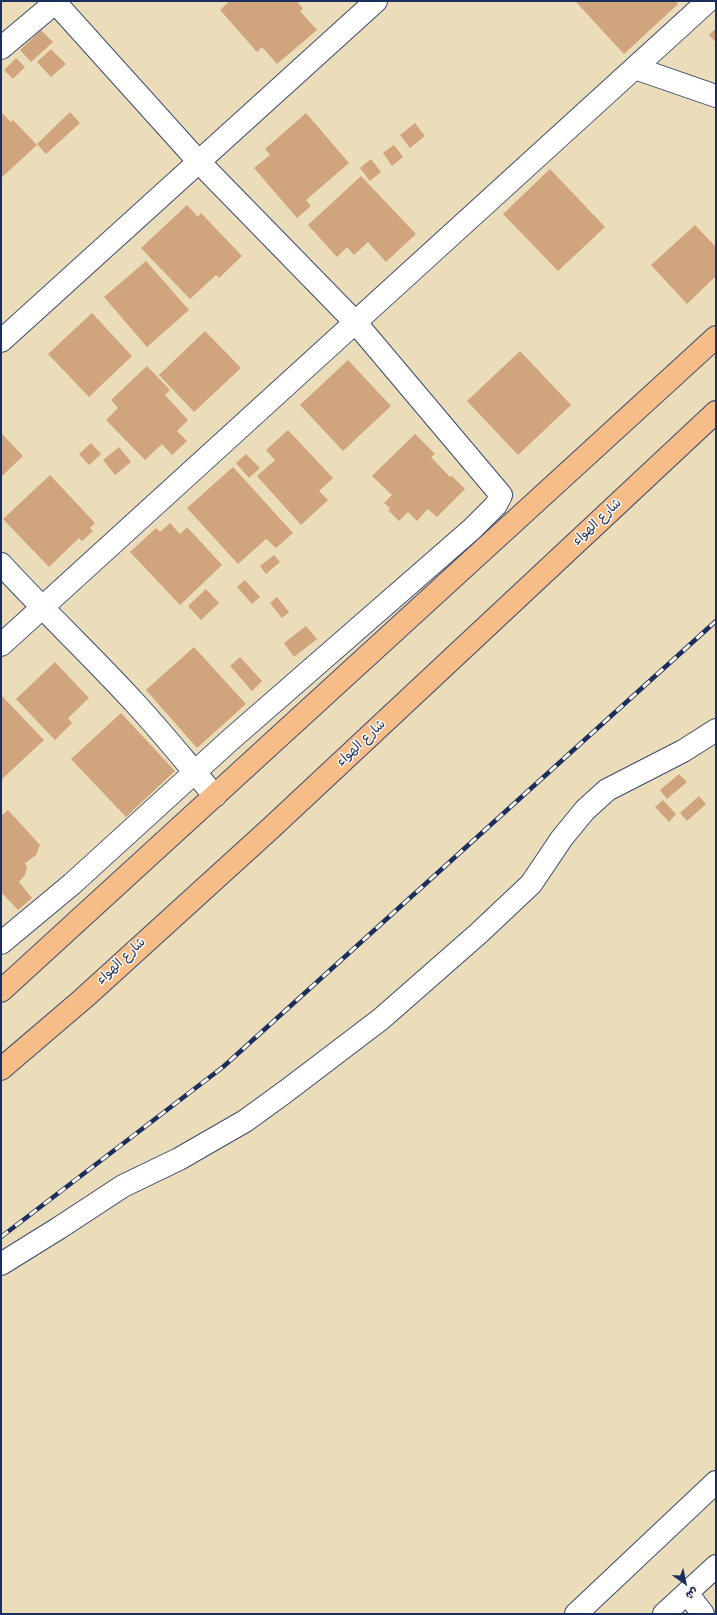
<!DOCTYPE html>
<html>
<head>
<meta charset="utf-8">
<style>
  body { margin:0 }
  #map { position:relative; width:717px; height:1615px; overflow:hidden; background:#ebddb9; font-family:"Indie Flower","Playpen Sans Arabic",sans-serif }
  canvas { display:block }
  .frame { position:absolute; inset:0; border:2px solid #1b2f5e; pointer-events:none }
  .north { position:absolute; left:665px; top:1563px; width:40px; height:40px; -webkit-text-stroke:3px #fbf7ec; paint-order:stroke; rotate:147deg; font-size:11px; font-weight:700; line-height:16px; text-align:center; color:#1b2f5e }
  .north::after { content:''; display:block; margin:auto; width:14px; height:18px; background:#1b2f5e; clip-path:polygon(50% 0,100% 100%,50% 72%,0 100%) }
</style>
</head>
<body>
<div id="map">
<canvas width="717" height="1615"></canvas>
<div class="frame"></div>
<div class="north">ش</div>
</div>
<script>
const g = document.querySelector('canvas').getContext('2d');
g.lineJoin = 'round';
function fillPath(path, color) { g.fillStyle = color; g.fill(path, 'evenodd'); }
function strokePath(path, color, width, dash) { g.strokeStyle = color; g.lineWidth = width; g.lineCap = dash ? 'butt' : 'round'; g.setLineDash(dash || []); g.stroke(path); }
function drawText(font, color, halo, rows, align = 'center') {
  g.font = font + ' "Indie Flower","Playpen Sans Arabic",sans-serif'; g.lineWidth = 3; g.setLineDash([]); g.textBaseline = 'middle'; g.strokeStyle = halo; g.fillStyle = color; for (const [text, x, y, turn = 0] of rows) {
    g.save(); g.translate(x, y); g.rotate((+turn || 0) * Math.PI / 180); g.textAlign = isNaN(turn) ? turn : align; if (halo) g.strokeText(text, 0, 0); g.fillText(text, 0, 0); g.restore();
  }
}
const building = new Path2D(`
  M230,1H297L303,9L300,11L317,30L277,64L262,47L257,52L220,10Z
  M575,1H675L678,4L624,54Z
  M716,28V42L709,35Z
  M41,30L53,42L31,62L20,50Z
  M51,49L66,64L51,77L37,62Z
  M16,58L25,67L13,79L4,70Z
  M1,112L11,122L13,120L37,145L1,178Z
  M70,112L80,123L46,154L37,144Z
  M306,113L349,163L306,200L311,206L297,218L254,168L270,155L265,149Z
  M415,123L425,136L410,148L400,135Z
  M394,145L403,157L392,166L383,153Z
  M371,159L381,172L370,181L360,168Z
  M550,169L605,227L558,271L503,214Z
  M361,176L416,234L386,262L368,242L354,255L347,247L337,257L308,225Z
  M187,205L198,217L201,213L242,256L219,278L216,275L190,299L141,248Z
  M695,225L716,247V276L687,304L651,265Z
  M146,261L189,310L147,347L104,297Z
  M92,313L132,356L89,397L48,354Z
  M205,331L241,368L194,412L159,375Z
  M520,351L571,405L518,455L467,401Z
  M348,360L391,406L343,451L300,405Z
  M147,366L170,390L165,395L188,420L177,431L187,441L172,455L162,444L145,460L106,420L118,408L111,400Z
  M288,430L333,478L319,491L328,500L301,525L257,476L275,460L266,450Z
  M1,433L23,456L1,477Z
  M415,434L435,454L431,457L450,477L452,476L465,489L437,517L428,509L417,521L408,512L399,521L388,510L390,508L384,503L392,495L372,476Z
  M91,443L101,454L89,465L79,454Z
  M119,447L131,462L115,475L103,460Z
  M246,454L260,468L249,478L236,463Z
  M233,467L293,533L276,548L266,539L238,564L187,508Z
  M50,475L95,523L90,528L93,531L82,541L79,538L49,567L3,519Z
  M170,523L180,534L187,527L222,565L180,605L130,552L156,528L160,532Z
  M274,555L280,562L266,574L260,566Z
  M245,580L260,597L252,604L237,587Z
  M206,589L219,603L201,620L188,606Z
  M277,597L289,612L282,618L270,603Z
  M306,626L317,639L294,657L284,643Z
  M194,647L246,704L197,748L146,690Z
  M240,657L262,681L252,691L230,666Z
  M55,662L89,698L68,718L72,723L55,740L16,699Z
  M1,695L44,740L1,780Z
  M121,713L175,771L126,817L71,759Z
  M679,774L687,782L667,799L660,790Z
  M699,796L706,804L687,821L680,813Z
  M663,800L676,814L669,822L655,807Z
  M8,810L40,845L36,855L25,863L27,868L25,875L19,882L32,898L18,910L1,892V816Z`);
const minor = new Path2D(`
  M1,48L57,1
  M635,68L716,96
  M1,341L376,1
  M1,564C44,611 91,655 134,702C162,732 188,765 215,796
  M1,645L708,1
  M1,943L72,884L229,741L472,529L496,505L501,495L356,323L199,162L54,1
  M1,1264L59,1228L123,1186L179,1159L245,1121L285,1092L381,1019L479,933L531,884L562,838L585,810L607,790L683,751L716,730
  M687,1593L703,1614
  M576,1614L716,1482
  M664,1614L716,1566`);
const major = new Path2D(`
  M1,991L716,337
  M1,1069L84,998L271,828L716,412`);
const rail = new Path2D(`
  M1,1237L223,1067L716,621`);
const streetNames = [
  ["شارع الهواء",598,523,-43],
  ["شارع الهواء",362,744,-43],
  ["شارع الهواء",122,962,-43]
];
fillPath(building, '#d0a47d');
strokePath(minor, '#3a496c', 24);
strokePath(major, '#3a496c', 24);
strokePath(minor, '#fff', 22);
strokePath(major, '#f7bd88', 22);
strokePath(rail, '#1b2f5e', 4.5);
strokePath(rail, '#fbf7ec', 3, [9]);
drawText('13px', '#1b2f5e', '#fbf7ec', streetNames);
</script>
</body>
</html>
